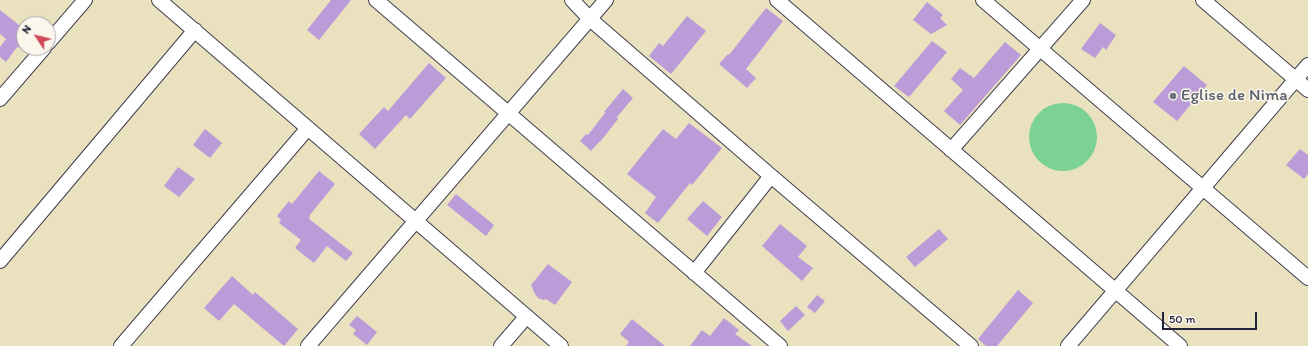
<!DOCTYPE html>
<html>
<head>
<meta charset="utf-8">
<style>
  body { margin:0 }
  #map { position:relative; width:1308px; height:346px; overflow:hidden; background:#eae1bf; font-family:Itim,sans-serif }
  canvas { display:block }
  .north { position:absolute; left:16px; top:16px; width:40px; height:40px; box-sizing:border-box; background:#fbf7ec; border:1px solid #a4a2a5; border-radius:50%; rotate:305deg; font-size:11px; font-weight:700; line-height:16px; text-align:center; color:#22223b }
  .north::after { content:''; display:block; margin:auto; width:14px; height:18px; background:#d1495b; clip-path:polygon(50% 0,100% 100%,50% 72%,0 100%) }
  .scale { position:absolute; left:1162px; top:312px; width:95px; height:18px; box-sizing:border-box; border:2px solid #22223b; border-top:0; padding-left:5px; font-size:12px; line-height:14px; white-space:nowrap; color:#22223b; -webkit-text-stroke:3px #fbf7ec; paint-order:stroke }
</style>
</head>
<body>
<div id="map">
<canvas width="1308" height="346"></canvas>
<div class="north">N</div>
<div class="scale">50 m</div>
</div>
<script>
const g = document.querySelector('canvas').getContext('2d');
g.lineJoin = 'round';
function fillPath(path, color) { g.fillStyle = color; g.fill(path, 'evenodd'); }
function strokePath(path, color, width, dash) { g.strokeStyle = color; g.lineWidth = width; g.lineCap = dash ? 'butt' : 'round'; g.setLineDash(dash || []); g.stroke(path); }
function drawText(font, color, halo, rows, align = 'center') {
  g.font = font + ' Itim,sans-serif'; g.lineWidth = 3; g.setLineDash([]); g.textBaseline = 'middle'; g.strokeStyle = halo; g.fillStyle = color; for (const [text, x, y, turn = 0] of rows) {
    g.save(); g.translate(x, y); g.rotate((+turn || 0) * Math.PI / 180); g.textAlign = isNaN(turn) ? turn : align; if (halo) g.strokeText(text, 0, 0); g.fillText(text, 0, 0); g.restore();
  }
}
const green = new Path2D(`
  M1029 137a34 34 0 1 1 68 0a34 34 0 1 1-68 0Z`);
const building = new Path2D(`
  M331,0H351L319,40L307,30Z
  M927,2L943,15L940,18L947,25L931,34L913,20Z
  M766,8L783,21L746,69L756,78L747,88L719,64L728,54L729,55Z
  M0,10L24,29V41L18,48L17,47L6,62L0,57V47L6,39L0,34Z
  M687,16L706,31L671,74L649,56L659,43L663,46Z
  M1100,23L1116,35L1106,50L1103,47L1095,58L1081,49Z
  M932,41L947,52L909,97L894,86Z
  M1005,42L1021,55L960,125L944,111L963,90L951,79L960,68L974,78Z
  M429,63L446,78L410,119L406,115L375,149L359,134L384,107L388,111Z
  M1184,66L1207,85L1177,121L1153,102Z
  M623,89L633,98L617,117L618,119L600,142H599L591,151L580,141L586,134L588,135L605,113L604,112Z
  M689,123L722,148L692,185L690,183L658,223L645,213L656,197L627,174L663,129L676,139Z
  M205,129L222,143L210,158L193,145Z
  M1300,149L1308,155V174L1304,179L1286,165Z
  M178,167L195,179L179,197L164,186Z
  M319,171L335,184L309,216L310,218L309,219L353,253L346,261L327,246L314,263L295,248L301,240L279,223L281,220L277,216L289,201L292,204Z
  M456,194L494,225L486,236L447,205Z
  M703,201L722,217L707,236L687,219Z
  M780,224L807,246L798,257L813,268L802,281L762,246Z
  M939,229L948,239L915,267L906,257Z
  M548,264L572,282L555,305L546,299L543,300L538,298L535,294L531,285Z
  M232,276L253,295L255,292L298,329L284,346L234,304L219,321L204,308Z
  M1018,290L1033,303L997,346H986L978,339Z
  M817,295L825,301L815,313L807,307Z
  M796,306L805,315L788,331L780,321Z
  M357,316L377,332L367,345L353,334L356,330L349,325Z
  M724,318L739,330L735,334L752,346H690L702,330L710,336Z
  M632,319L665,346H626L629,342L620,334Z`);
const street = new Path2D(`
  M159,0L561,346
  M376,0L780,346
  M572,0L590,19L771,176L971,346
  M777,0L1180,346
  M983,0L1308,278
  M1203,0L1308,90
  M48,43L85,0
  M0,99L44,48
  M951,150L1083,0
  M0,261L195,30
  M694,273L771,176
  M121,346L308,128
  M308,346L606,0
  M501,346L526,317
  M1068,346L1308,65`);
const markers = [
  [1173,96,4,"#6b7280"]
];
const worshipNames = [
  ["Eglise de Nima",1181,96]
];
fillPath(green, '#7cd194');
fillPath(building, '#bb9cd8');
strokePath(street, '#403f4f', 16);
strokePath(street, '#fff', 14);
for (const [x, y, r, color] of markers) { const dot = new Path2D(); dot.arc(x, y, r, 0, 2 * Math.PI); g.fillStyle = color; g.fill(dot); strokePath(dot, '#fbf7ec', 1.5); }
drawText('17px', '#5b616d', '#fbf7ec', worshipNames, 'left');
</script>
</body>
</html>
